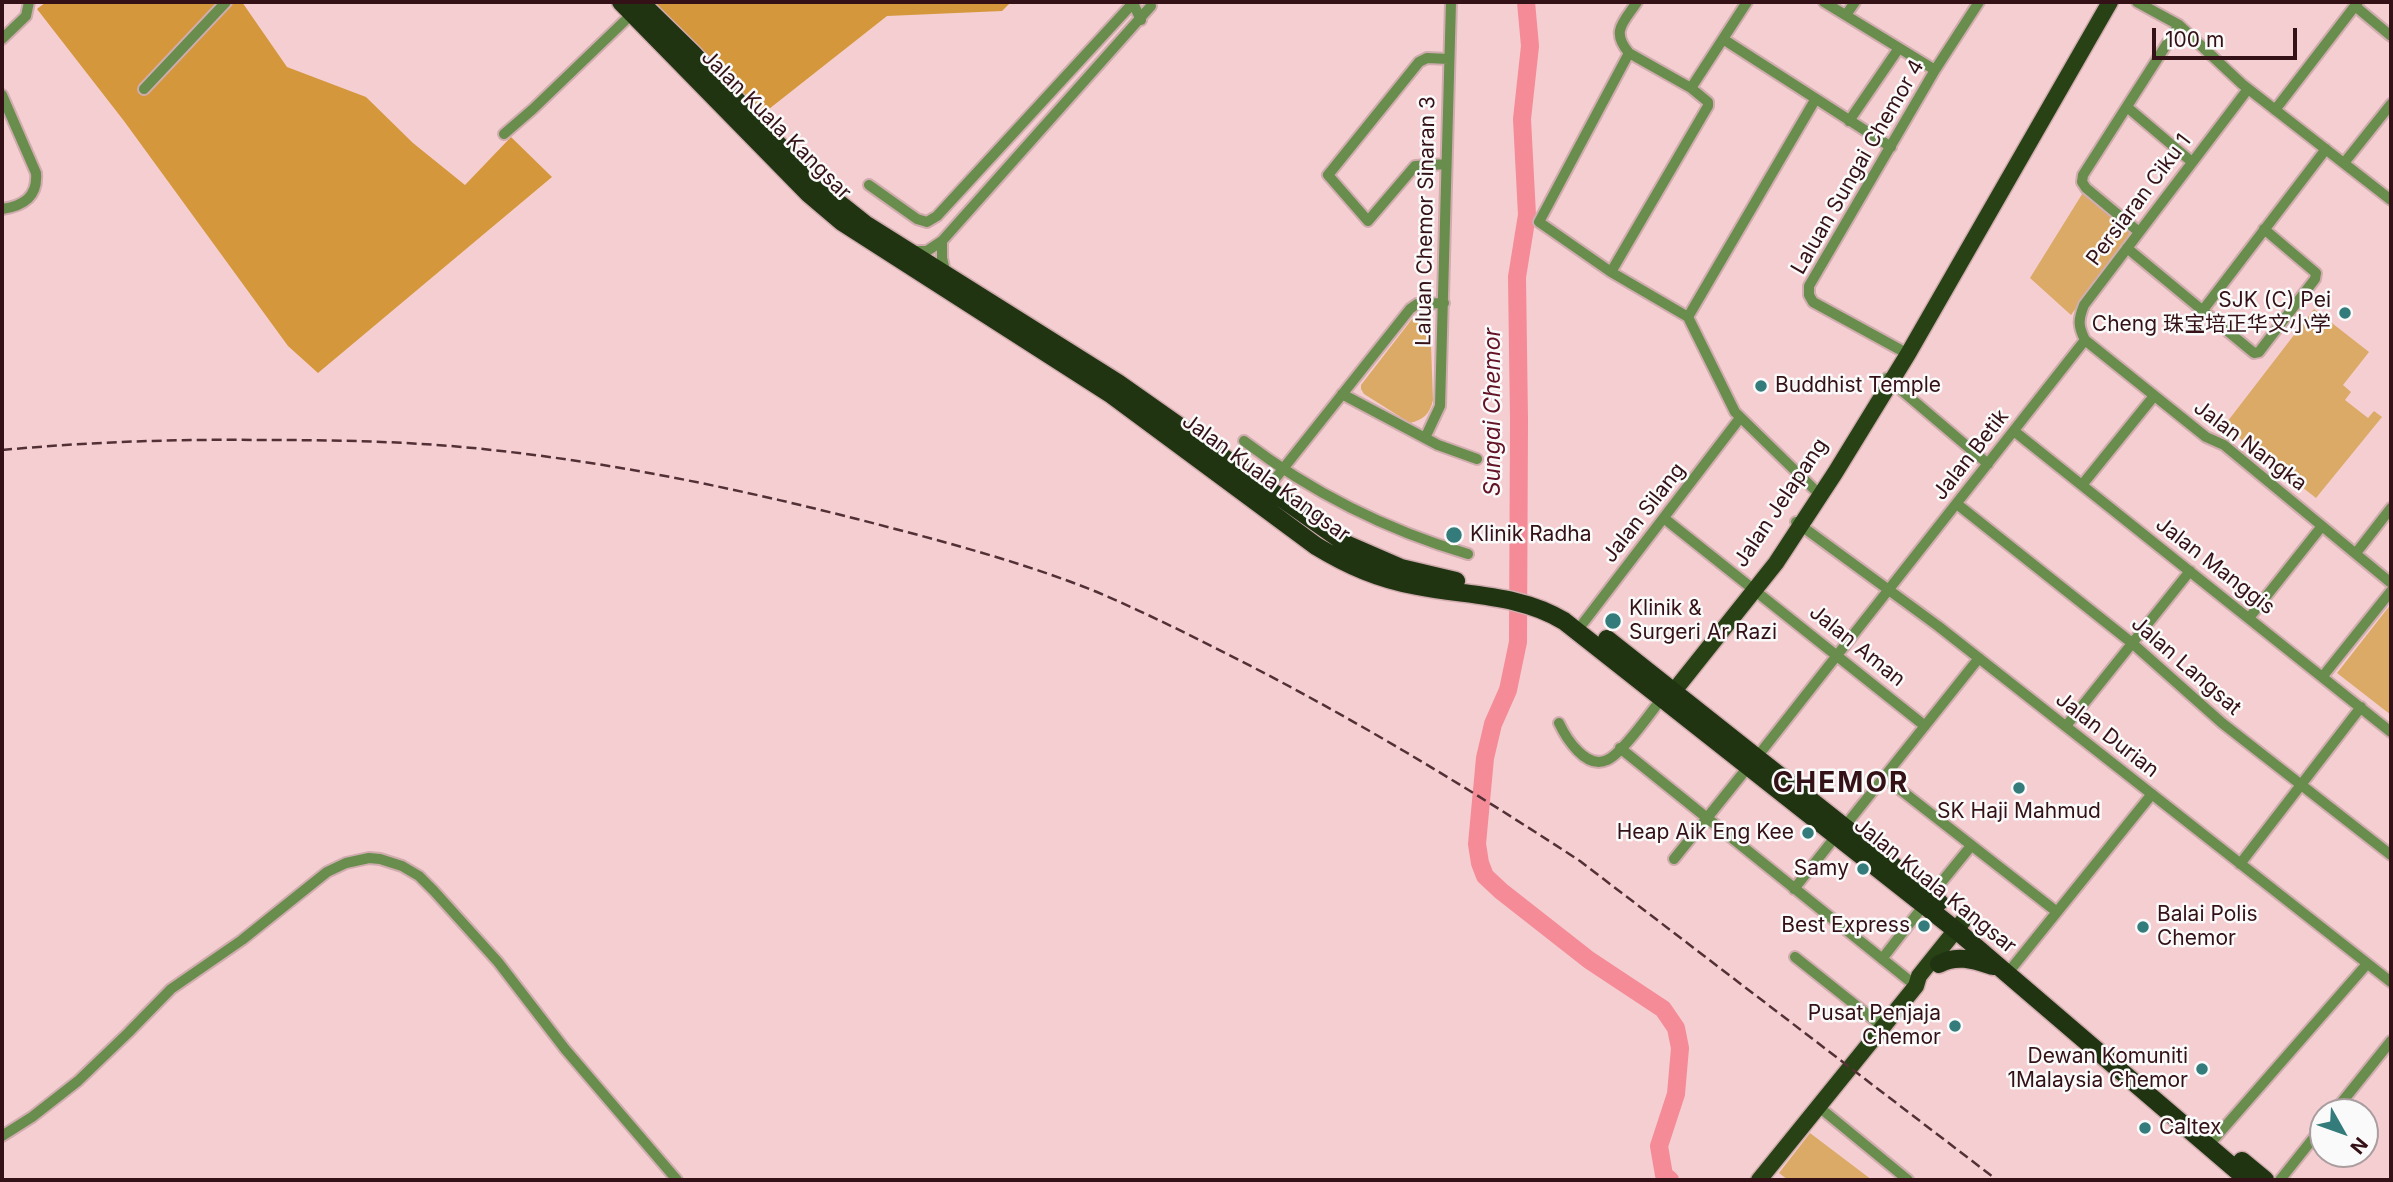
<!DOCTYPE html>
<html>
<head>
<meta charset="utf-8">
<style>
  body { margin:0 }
  #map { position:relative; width:2393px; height:1182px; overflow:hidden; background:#f4ced1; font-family:Inter,sans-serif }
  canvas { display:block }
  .frame { position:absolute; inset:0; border:4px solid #331116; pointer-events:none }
  .north { position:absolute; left:2309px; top:1098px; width:70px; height:70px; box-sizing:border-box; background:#fafafa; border:2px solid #aa9d9f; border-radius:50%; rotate:130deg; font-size:19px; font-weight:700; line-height:28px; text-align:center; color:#331116 }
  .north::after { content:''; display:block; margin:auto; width:24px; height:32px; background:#347c7b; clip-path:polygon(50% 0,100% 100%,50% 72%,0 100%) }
  .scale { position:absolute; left:2152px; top:28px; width:145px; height:32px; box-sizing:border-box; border:4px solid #331116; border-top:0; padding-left:9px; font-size:21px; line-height:24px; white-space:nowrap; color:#331116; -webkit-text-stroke:5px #fafafa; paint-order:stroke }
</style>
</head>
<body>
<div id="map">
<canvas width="2393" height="1182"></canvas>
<div class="frame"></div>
<div class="north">N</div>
<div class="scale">100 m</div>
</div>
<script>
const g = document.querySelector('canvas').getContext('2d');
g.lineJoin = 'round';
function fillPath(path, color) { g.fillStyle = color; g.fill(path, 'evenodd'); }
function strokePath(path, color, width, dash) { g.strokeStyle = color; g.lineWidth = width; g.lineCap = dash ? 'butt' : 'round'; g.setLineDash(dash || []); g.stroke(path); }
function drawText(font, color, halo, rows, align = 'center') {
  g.font = font + ' Inter,"Noto Sans SC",sans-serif'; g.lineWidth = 5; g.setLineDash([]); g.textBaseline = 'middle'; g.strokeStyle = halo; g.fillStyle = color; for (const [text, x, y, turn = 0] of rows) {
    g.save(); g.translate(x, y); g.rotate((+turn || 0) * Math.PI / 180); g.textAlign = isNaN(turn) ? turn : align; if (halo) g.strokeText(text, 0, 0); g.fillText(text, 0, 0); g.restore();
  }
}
const green = new Path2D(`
  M2084,191L2130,233L2071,315L2030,278Z
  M2314,309L2369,352L2343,385L2351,392L2345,400L2368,418L2374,411L2382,417L2316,498L2224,426Z
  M1419,314H1426L1430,319L1433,400C1430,414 1423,420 1410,423L1364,394L1361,389V385L1412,319Z
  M2391,604V715L2337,673Z
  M1810,1133L1872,1180H1788L1779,1173Z`);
const forest = new Path2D(`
  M46,2H242L287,67L366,97L413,143L465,185L511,137L552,177L318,373L288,346L124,121L37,9Z
  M640,2H1011L1002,11L887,16L755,120Z`);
const river = new Path2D(`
  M1526,2L1530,46L1522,119L1527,215L1517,277L1519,420L1518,642L1508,690L1493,724L1485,758L1477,844L1480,863L1485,876L1501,891L1589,960L1663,1009L1676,1028L1680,1048L1676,1094L1659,1146L1664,1175L1670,1180`);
const minor = new Path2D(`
  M1824,2L1935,70
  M2137,2L2179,25L2242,84L2391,200
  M2355,6L2391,36
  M1846,15L1855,2
  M2,39L26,16L29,2
  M1723,39L1891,147
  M1629,53L1539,222L1611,272L1688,317L1735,412L1817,492
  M1691,88L1747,2
  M144,89L226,2
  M2248,89L2084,305C2078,320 2078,326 2085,340L2206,437L2224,445L2391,583
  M2,95L36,173C38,197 23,206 2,209
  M2127,107L2192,162
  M2275,110L2358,2
  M1849,121L1899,48
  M504,134L533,109L635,11
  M2344,163L2391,104
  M1446,164L1415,166L1368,221L1328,175L1419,62L1427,58L1449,59
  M869,185L917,219L927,222L937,216L1133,3L1141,20
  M2139,232L2086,188L2082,182L2083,175L2179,25
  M942,241V258L946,275
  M2127,248L2254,353L2259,352L2315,279L2316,273L2264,229
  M913,251H927L942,241L1151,6
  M1611,272L1708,106V102L1691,88L1629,53C1610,31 1624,22 1637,2
  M2203,310L2326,149
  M1688,317L1815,100
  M1908,354L1813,302L1809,295V286L1935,70L1979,2
  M1887,378L1988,464
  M1342,394L1438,445L1477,459
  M2014,431L2391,732
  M1425,438L1440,406L1451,2
  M1244,441C1311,492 1387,530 1468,554
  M2082,485L2154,396
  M1267,489L1410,309L1417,304L1444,303
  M1957,504L2132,643L2222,723L2391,855
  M1665,519L1925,726
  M1796,522L1938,626L2391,982
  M2356,553L2391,508
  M2249,618L2322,526
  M1577,631L1740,418
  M2323,676L2391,591
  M1559,723C1566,738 1586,770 1607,760C1622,754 1651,712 1662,698
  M2066,726L2190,571
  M1620,748L1916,986
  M1757,757L2085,340
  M1884,777L2057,912
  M1845,826L1979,658
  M1674,859L1748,767
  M2240,864L2361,707
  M1794,889L1836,836
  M1931,895L1971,846
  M1795,957L1878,1023L1885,1014
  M1882,959L1924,905
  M2007,974L2152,794
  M1819,1107L1908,1180
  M2334,1112L2391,1041
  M2,1136L32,1117L78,1081L128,1033L171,989L242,940L327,872L346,863L369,858L380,859L402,866L419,876L434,891L498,962L565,1049L677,1180
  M2208,1146L2367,964
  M2280,1180L2323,1126`);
const primary = new Path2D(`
  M1664,697L1674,691L1776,563L1835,473L1908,354L2110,2
  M1759,1180L1916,986L1919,976L1963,921`);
const trunk = new Path2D(`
  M621,2L809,194L842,222L1112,395L1316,546C1349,566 1379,579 1417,586C1467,596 1520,594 1564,621L1962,935L2248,1180
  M640,2L692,53L816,185L865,224L1118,383L1348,545L1401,568L1456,581
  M1607,639L1939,902
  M1939,964C1957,954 1974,960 1993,966
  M2242,1161L2265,1180`);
const rail = new Path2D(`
  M2,450C89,442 174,439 261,440C328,440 395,441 462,447C595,459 727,486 857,519C938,540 1020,561 1097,592C1146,613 1194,637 1241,661C1358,721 1470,789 1580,861L1997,1180`);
const markers = [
  [2345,313,7,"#347c7b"],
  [1761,386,7,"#347c7b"],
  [1454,535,9,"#347c7b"],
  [1613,621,9,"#347c7b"],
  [2019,788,7,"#347c7b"],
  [1808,833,7,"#347c7b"],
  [1863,869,7,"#347c7b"],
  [1924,926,7,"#347c7b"],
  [2143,927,7,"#347c7b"],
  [1955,1026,7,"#347c7b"],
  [2202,1069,7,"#347c7b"],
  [2145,1128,7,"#347c7b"]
];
const streetNames = [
  ["Jalan Kuala Kangsar",776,125,45],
  ["Laluan Sungai Chemor 4",1858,167,-60],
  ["Persiaran Ciku 1",2139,200,-53],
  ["Laluan Chemor Sinaran 3",1426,221,-89],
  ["Jalan Nangka",2250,446,37],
  ["Jalan Betik",1971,455,-52],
  ["Jalan Kuala Kangsar",1266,478,36],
  ["Jalan Jelapang",1781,503,-56],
  ["Jalan Silang",1644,513,-52],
  ["Jalan Manggis",2215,566,38],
  ["Jalan Aman",1857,646,39],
  ["Jalan Langsat",2186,666,41],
  ["Jalan Durian",2107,735,38],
  ["Jalan Kuala Kangsar",1935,886,39]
];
const poiNames = [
  ["SJK (C) Pei",2331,301],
  ["Cheng 珠宝培正华文小学",2331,325],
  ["Buddhist Temple",1775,386,"left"],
  ["Klinik Radha",1470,535,"left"],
  ["Klinik &",1629,609,"left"],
  ["Surgeri Ar Razi",1629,633,"left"],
  ["SK Haji Mahmud",2019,812,"center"],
  ["Heap Aik Eng Kee",1794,833],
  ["Samy",1849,869],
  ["Balai Polis",2157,915,"left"],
  ["Chemor",2157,939,"left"],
  ["Best Express",1910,926],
  ["Pusat Penjaja",1941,1014],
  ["Chemor",1941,1038],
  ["Dewan Komuniti",2188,1057],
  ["1Malaysia Chemor",2188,1081],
  ["Caltex",2159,1128,"left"]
];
const waterNames = [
  ["Sungai Chemor",1493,412,-90]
];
const districtNames = [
  ["CHEMOR",1841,784]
];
fillPath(green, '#dcaa67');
fillPath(forest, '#d5973c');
strokePath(river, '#f48b97', 18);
strokePath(minor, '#d1acaf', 14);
strokePath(primary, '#d1acaf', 19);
strokePath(trunk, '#d1acaf', 21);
strokePath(minor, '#688d4d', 10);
strokePath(primary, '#294215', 16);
strokePath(trunk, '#213412', 18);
strokePath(rail, '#533035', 2.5, [10, 5]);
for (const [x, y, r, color] of markers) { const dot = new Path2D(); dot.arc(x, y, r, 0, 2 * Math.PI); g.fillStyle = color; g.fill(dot); strokePath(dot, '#fafafa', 2.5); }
drawText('21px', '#331116', '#fafafa', streetNames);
drawText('21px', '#331116', '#fafafa', poiNames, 'right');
drawText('italic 23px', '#641225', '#fafafa', waterNames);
g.letterSpacing = '2px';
drawText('bold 28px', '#331116', '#fafafa', districtNames);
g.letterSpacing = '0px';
</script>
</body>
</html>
